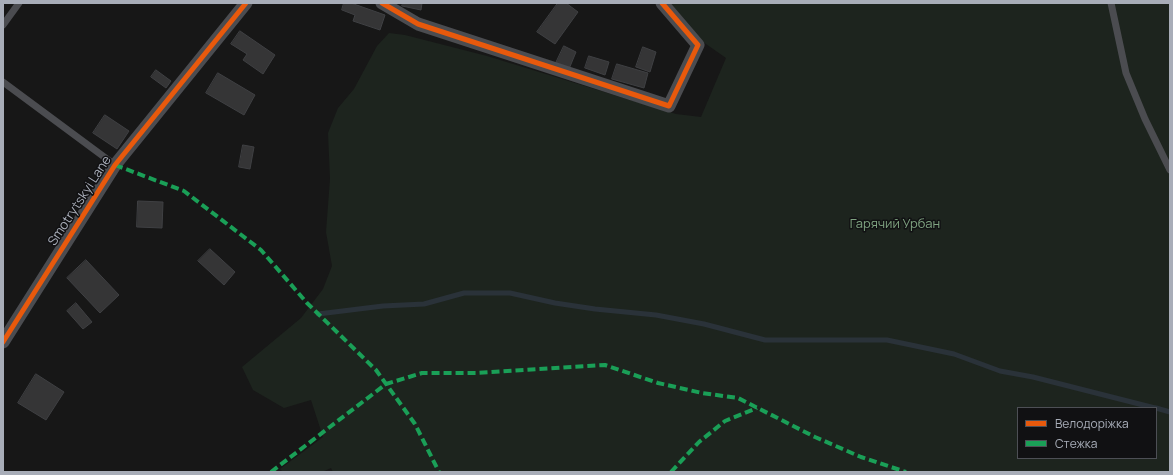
<!DOCTYPE html>
<html>
<head>
<meta charset="utf-8">
<style>
  body { margin:0 }
  #map { position:relative; width:1173px; height:475px; overflow:hidden; background:#171717; font-family:Manrope,sans-serif }
  canvas { display:block }
  .frame { position:absolute; inset:0; border:4px solid #a8adb8; pointer-events:none }
  .legend { position:absolute; left:1017px; top:407px; width:140px; height:52px; box-sizing:border-box; background:#111113; border:1px solid #4d4f55; margin:0; padding:5px 7px; list-style:none; font-size:12px; color:#a8adb8 }
  .legend li { display:flex; align-items:center; gap:8px; height:20px }
  .legend b { width:20px; border:1px solid #4d4f55 }
</style>
</head>
<body>
<div id="map">
<canvas width="1173" height="475"></canvas>
<div class="frame"></div>
<ul class="legend">
<li><b style="height:5px;background:#e8590c"></b>Велодоріжка</li>
<li><b style="height:5px;background:#1a9f57"></b>Стежка</li>
</ul>
</div>
<script>
const g = document.querySelector('canvas').getContext('2d');
g.lineJoin = 'round';
function fillPath(path, color) { g.fillStyle = color; g.fill(path, 'evenodd'); }
function strokePath(path, color, width, dash) { g.strokeStyle = color; g.lineWidth = width; g.lineCap = dash ? 'butt' : 'round'; g.setLineDash(dash || []); g.stroke(path); }
function drawText(font, color, halo, rows, align = 'center') {
  g.font = font + ' Manrope,sans-serif'; g.lineWidth = 3; g.setLineDash([]); g.textBaseline = 'middle'; g.strokeStyle = halo; g.fillStyle = color; for (const [text, x, y, turn = 0] of rows) {
    g.save(); g.translate(x, y); g.rotate((+turn || 0) * Math.PI / 180); g.textAlign = isNaN(turn) ? turn : align; if (halo) g.strokeText(text, 0, 0); g.fillText(text, 0, 0); g.restore();
  }
}
const green = new Path2D(`
  M668,3H1170V472H333L331,468L322,472H283L280,469L323,437L311,400L284,408L253,390L242,367L301,318L323,289L332,266L326,232L330,179L328,133L338,108L354,89L377,46L389,33L405,35L487,56L676,114L701,117L726,58L676,23ZM1018,408H1156V458H1018Z`);
const stream = new Path2D(`
  M318,314L383,306L424,304L464,293H510L555,303L595,309L656,315L704,324L765,340H887L954,354L1000,371L1033,377L1155,408
  M1156,408L1170,412`);
const building = new Path2D(`
  M344,3H351L385,15L380,30L353,21L355,15L342,10Z
  M403,3H422L421,10L402,6Z
  M558,3H566L578,12L555,44L537,32Z
  M240,31L275,55L263,74L243,60L247,54L231,44Z
  M564,46L576,52L569,69L556,63Z
  M643,47L656,52L650,72L636,67Z
  M589,56L609,62L605,75L585,68Z
  M617,64L648,73L644,88L612,79Z
  M156,70L171,81L166,88L151,77Z
  M218,73L255,95L244,115L206,93Z
  M105,115L129,131L117,149L93,133Z
  M243,145L254,147L250,169L239,167Z
  M138,201L163,202L162,228L137,227Z
  M210,249L235,272L224,285L198,261Z
  M86,260L119,295L100,313L67,278Z
  M76,303L92,322L83,329L67,311Z
  M36,374L64,392L46,420L18,403Z`);
const service = new Path2D(`
  M1111,3L1126,73L1145,119L1170,170
  M3,25L19,3
  M3,82L115,165`);
const minor = new Path2D(`
  M382,3L418,24L669,106L698,45L662,3
  M3,342L115,165L246,3`);
const quiet = new Path2D(`
  M115,165L184,191L261,250L307,303L376,370L415,424L439,472
  M271,472L386,384L422,373H476L605,365L658,383L702,393L738,398L815,437L861,457L906,472
  M671,472L699,442L725,421L757,408`);
const cycleway = new Path2D(`
  M382,3L418,24L669,106L698,45L662,3
  M3,342L115,165L246,3`);
const streetNames = [
  ["Smotrytskyi Lane",80,201,-57]
];
const parkNames = [
  ["Гарячий Урбан",895,224]
];
fillPath(green, '#1d241e');
strokePath(stream, '#2a3239', 5);
fillPath(building, '#353536');
strokePath(building, '#3f4043', 1);
strokePath(service, '#4b4c50', 7);
strokePath(minor, '#4b4c50', 13);
strokePath(quiet, '#1a9f57', 4, [8, 4]);
strokePath(cycleway, '#e8590c', 5);
drawText('13px', '#a8adb8', '#111113', streetNames);
drawText('13px', '#7fa381', '#111113', parkNames);
</script>
</body>
</html>
